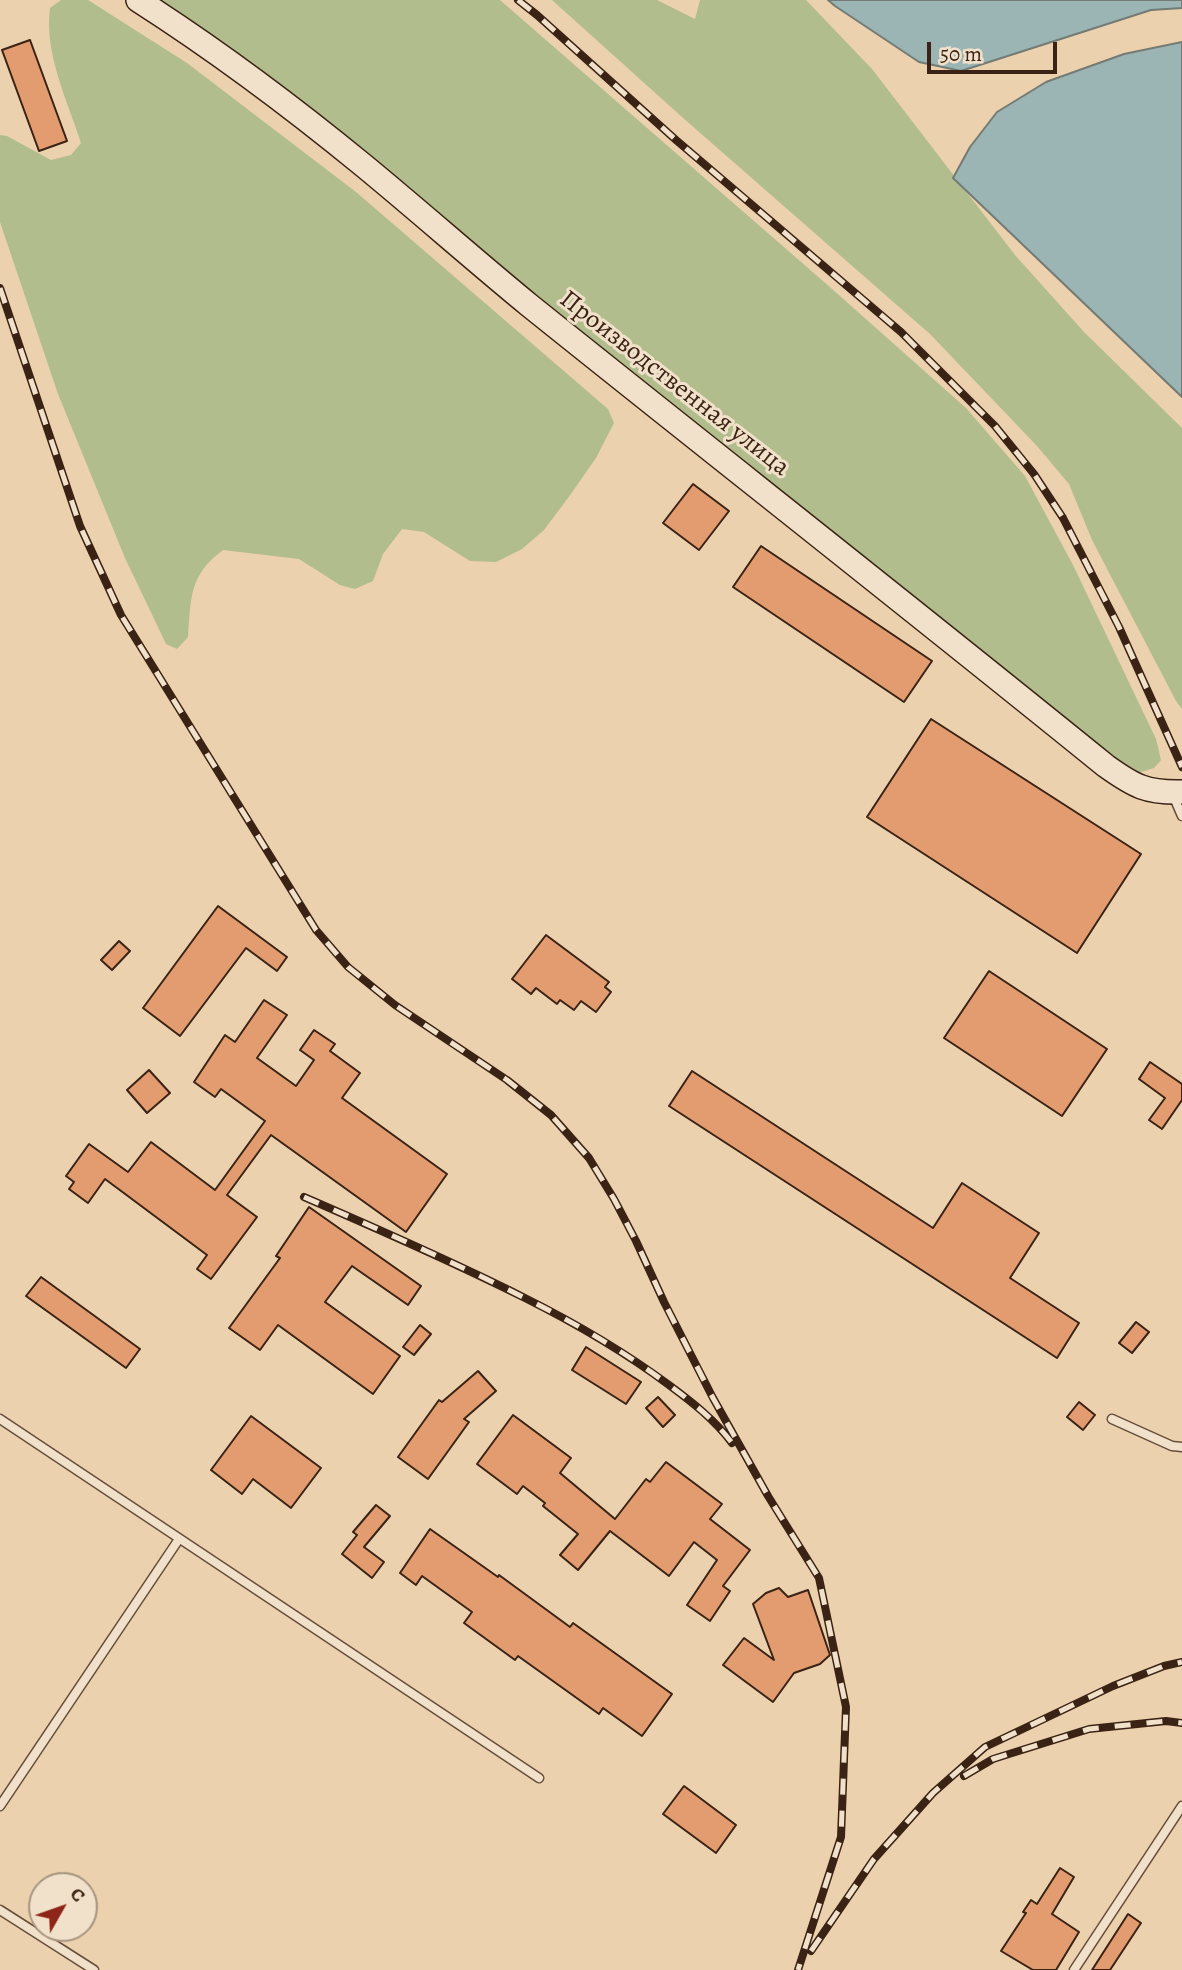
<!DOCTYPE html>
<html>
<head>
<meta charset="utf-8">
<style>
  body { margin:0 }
  #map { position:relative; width:1182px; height:1970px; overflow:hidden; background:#ebd1ad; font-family:Alegreya,serif }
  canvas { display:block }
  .north { position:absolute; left:28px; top:1872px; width:70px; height:70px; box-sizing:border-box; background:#f2e1ca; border:2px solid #a89581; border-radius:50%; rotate:50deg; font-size:19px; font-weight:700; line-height:28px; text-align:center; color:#3a2314 }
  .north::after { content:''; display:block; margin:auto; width:24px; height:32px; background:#8f2418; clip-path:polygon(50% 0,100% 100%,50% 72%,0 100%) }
  .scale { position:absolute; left:927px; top:42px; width:130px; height:32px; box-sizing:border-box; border:4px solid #3a2314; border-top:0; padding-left:9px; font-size:21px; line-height:24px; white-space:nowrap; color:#3a2314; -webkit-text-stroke:5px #f2e1ca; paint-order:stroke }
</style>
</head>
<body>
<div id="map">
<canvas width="1182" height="1970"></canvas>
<div class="north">С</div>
<div class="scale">50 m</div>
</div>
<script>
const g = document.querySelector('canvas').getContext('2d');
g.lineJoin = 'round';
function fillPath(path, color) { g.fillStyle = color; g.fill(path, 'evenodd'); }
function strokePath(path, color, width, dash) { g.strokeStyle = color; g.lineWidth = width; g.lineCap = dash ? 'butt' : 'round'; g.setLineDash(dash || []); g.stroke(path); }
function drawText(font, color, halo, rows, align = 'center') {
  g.font = font + ' Alegreya,serif'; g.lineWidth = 6; g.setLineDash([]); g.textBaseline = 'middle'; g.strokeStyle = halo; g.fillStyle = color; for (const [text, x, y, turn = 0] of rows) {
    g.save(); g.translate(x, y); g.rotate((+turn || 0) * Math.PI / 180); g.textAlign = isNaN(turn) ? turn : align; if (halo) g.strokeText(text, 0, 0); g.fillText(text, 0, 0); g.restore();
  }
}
const green = new Path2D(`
  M61,0H88L187,63L356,192L608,409L614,423L596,458L568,498L544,530L522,549L496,562L470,561L424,532L402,529L383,554L373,581L355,589L340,585L299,559L223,550C189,575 191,598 188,637L177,649L166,644L125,558L58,394L0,222V135L7,136L51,160L71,155L81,143C67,99 44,54 50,8Z
  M161,0H500L831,288L966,408L1025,476L1073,565L1156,739L1161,760L1154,768L1138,773L1116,761L565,320L386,169L289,91Z
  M552,0H657L695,19L700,0H806L872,69L1015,255L1084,332L1182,428V709L1176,701L1092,540L1069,484L1037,446L930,334L682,117Z`);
const water = new Path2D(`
  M828,0H1182V8L1151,10L961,71L919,62L835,6Z
  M1182,42V397L953,178L970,147L997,112L1046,82L1124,54Z`);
const building = new Path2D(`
  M30,40L67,141L39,151L2,50Z
  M693,484L729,511L699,550L663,523Z
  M761,546L932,661L904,702L733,587Z
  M931,719L1141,854L1077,953L867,817Z
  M218,906L287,957L277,971L246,948L180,1036L143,1008Z
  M546,935L609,982L605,987L611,992L596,1012L581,1001L574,1010L560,1000L557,1004L536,988L531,994L512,979Z
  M119,941L130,951L112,970L101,960Z
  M989,971L1107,1049L1062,1116L944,1038Z
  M264,1000L287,1015L257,1058L296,1086L314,1060L300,1050L314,1030L335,1044L330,1051L360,1073L342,1098L447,1174L406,1232L271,1135L227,1195L257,1217L211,1279L197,1269L207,1255L105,1179L88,1203L69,1189L74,1182L66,1176L89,1144L128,1172L151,1142L215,1190L265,1121L221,1089L215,1097L194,1082L225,1035L235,1042Z
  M1150,1062L1182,1084V1100L1162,1129L1149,1120L1165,1098L1139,1079Z
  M149,1070L170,1093L147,1113L127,1090Z
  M692,1071L933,1228L962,1183L1039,1233L1010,1278L1079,1323L1057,1358L669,1106Z
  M309,1207L421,1286L408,1305L352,1266L325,1302L400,1356L373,1394L278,1325L260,1350L229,1328L280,1258L276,1256Z
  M41,1277L140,1349L126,1368L26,1296Z
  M1136,1322L1149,1332L1132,1353L1119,1343Z
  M420,1325L431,1334L414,1355L403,1347Z
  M586,1347L641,1382L626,1404L572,1370Z
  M478,1371L496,1391L464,1419L469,1422L428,1479L398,1457L439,1400L442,1402Z
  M658,1397L675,1415L663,1427L646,1408Z
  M1079,1402L1095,1415L1083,1430L1067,1417Z
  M513,1415L571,1458L560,1473L615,1519L646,1479L650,1482L666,1462L722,1504L710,1519L750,1550L723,1586L730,1591L710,1621L687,1605L717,1560L694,1542L669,1576L610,1531L578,1570L560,1555L578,1534L543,1506L545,1503L523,1486L517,1494L477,1464Z
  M251,1416L321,1468L291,1508L253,1479L242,1494L211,1470Z
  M376,1505L390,1516L364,1547L384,1562L372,1578L342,1554L357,1535L353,1532Z
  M430,1529L498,1577L499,1575L570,1627L573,1623L672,1694L642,1736L603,1708L599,1714L518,1656L515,1660L464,1623L472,1612L422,1576L416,1585L400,1573Z
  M779,1588L788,1597L808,1590L830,1655L820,1664L794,1673L773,1702L723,1665L744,1638L774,1660L753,1604L766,1593Z
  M684,1786L736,1825L716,1853L663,1814Z
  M1060,1868L1074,1877L1052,1914L1079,1932L1056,1970H1033L1001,1951L1026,1913L1023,1912L1031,1900L1037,1904Z
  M1128,1914L1141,1923L1110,1970H1092Z`);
const lane = new Path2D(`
  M1172,793L1182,816
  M0,1419L539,1778
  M1112,1419L1172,1446L1182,1447
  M0,1806L179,1539
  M0,1910L94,1970
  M1074,1970L1182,1806`);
const secondary = new Path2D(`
  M138,0C216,50 291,106 363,165C419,211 473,259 529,305C721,459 915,611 1106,766C1134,786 1146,793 1182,792`);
const rail = new Path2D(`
  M518,0L537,15L676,140L901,332L995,426L1034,474L1063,518L1119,627L1182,767
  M0,288L80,526L121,615L316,930L348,967L395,1005L507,1080L551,1115L589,1158L614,1199L636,1241L664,1302L713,1398L768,1496L819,1578L846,1707L841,1837L798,1970
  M304,1197C378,1229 451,1261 523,1297C575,1323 622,1350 669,1385C692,1402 715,1420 732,1443
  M964,1776L993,1759L1089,1729L1166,1721L1182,1723
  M811,1951L874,1859L933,1793L985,1747L1113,1686L1164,1666L1182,1662`);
const streetNames = [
  ["Производственная улица",674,384,38]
];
fillPath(green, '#b2bd8e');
fillPath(water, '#9bb5b4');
strokePath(water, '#747b74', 2);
fillPath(building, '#e29c70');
strokePath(building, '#3a2314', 2);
strokePath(lane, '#664e3a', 11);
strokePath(secondary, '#3a2314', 26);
strokePath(lane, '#f2e1ca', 8);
strokePath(secondary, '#f2e1ca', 23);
strokePath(rail, '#3a2314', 8);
strokePath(rail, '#f2e1ca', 5, [16]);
drawText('26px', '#3a2314', '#f2e1ca', streetNames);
</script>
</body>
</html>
